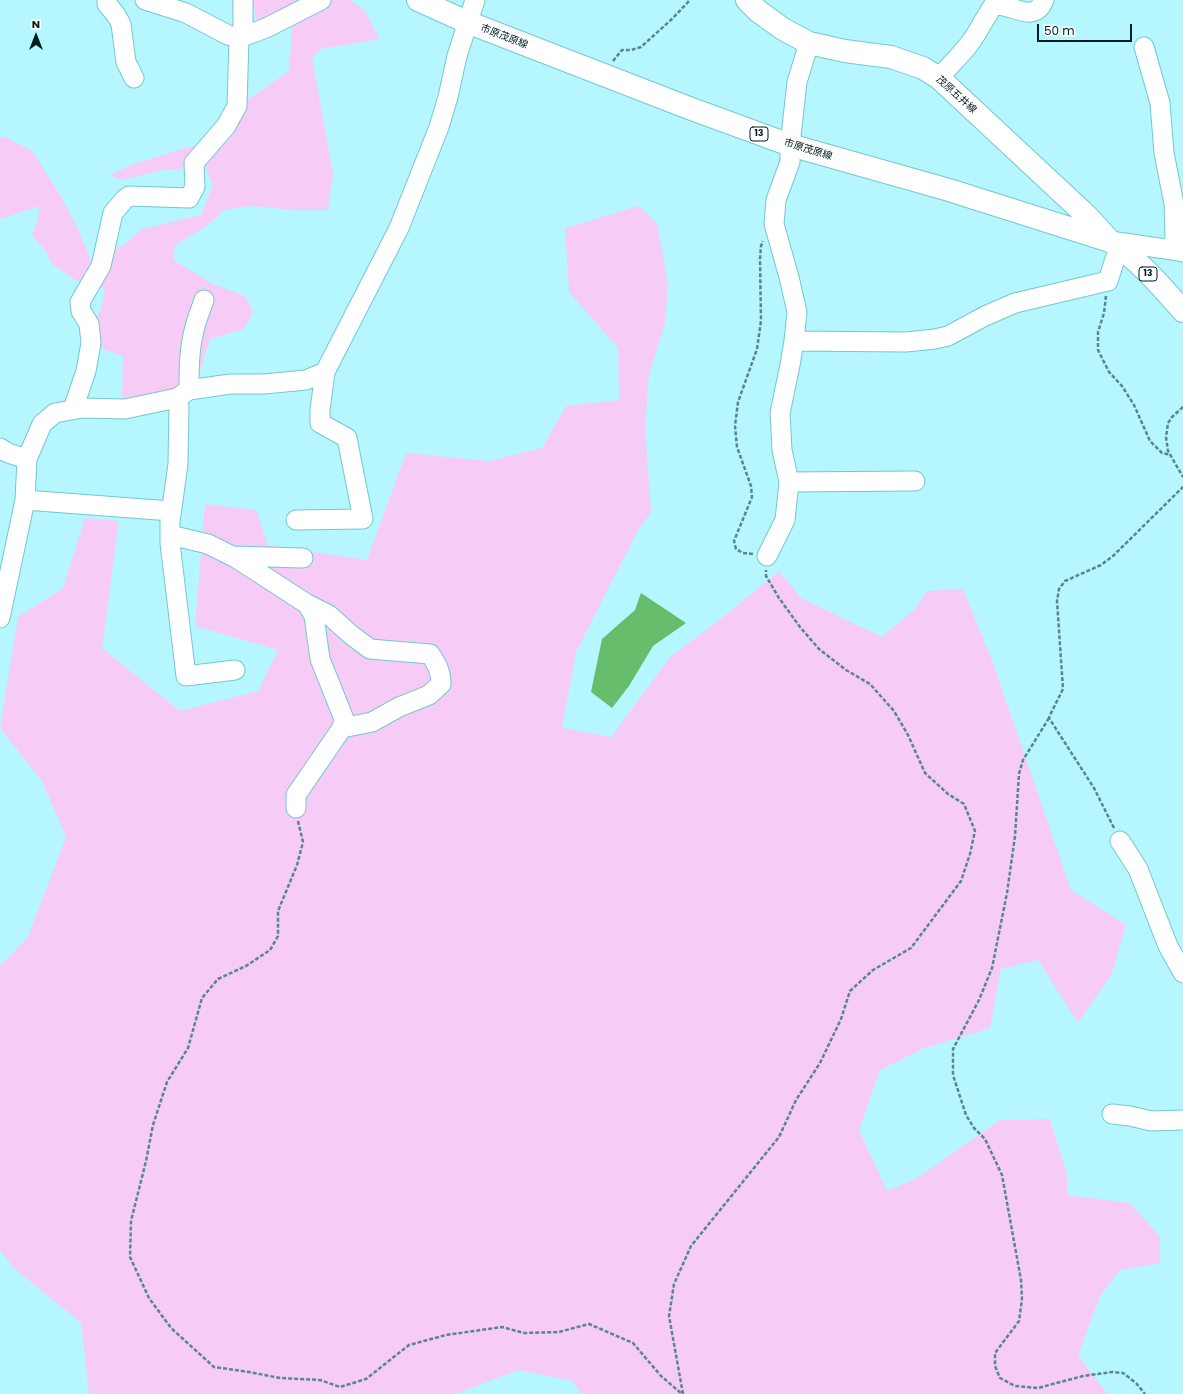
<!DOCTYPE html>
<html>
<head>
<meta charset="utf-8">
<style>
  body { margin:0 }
  #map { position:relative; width:1183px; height:1394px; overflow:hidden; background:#b6f7ff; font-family:Poppins,sans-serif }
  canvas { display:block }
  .north { position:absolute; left:16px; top:16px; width:40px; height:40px; -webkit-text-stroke:3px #fff; paint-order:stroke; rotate:0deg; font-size:11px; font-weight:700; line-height:16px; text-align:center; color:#021c1f }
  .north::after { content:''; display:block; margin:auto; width:14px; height:18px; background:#021c1f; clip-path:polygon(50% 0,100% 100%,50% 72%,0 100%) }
  .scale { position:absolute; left:1037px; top:24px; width:95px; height:18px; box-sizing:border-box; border:2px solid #021c1f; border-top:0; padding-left:5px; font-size:12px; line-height:14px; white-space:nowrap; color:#021c1f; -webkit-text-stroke:3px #fff; paint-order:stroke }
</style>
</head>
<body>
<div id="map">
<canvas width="1183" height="1394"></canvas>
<div class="north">N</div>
<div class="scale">50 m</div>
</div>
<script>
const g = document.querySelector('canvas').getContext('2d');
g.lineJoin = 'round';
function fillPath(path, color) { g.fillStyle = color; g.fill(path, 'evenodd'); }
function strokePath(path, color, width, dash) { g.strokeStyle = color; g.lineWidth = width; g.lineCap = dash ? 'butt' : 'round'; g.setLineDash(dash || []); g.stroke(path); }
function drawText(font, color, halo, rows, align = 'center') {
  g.font = font + ' Poppins,"Noto Sans JP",sans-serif'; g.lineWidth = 4; g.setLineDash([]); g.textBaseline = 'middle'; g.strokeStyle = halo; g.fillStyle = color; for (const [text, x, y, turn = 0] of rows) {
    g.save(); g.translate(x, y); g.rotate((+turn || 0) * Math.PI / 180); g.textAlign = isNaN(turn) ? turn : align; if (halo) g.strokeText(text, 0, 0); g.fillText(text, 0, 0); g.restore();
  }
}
const green = new Path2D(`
  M229,0H351L365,11L379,39L321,49L312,58L333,174L328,210H294L251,206L223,210C210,226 193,234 175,245L173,260L213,284L245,296L253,312L244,329L210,339L197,380L174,391L122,398L123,356L100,348L95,321L101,309L105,289L77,281L52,264L45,250L32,235L38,217L40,206L0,219V138L5,137L32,151L59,193L79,231L91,261L124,245L142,229L201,215L213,185L205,166L163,170L122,180L109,175L137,163L185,148L221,142L243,103L289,71L292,27L257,21L254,8Z
  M639,206L657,223L668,285L665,323L649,375L645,428L651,512L637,532L576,652L562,728L611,737L670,657L722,618L779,571L801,598L882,637L914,610L927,591L963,589L993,663L1071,890L1126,925L1112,973L1078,1023L1038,960L1001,969L990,1028L922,1049L880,1070L859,1130L887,1191L917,1178L1000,1120L1050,1119L1067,1175V1195L1130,1203L1160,1237V1263L1120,1270L1100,1296L1078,1355L1107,1394H582L572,1381L519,1370L455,1394H89L81,1323L14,1268L0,1250V966L28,937L66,837L42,781L0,728L18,617L63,588L85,518L119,521L102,648L180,711L258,691L278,650L195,626L205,504L256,510L268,545L367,560L406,453L489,461L542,448L566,406L619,400L618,348L569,292L565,228Z`);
const water = new Path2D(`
  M641,593L686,623L653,646L629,686L612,708L591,692L602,639L635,610Z`);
const path = new Path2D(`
  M613,61L622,50H631L641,47L672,19L690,0
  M1106,296L1104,313L1098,332V350L1109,372L1122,386L1134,405L1150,441L1162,453L1171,455
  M1183,407L1172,417L1168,423L1166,437L1168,451L1183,477
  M753,554L743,553L736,549L734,541L752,497L751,486L737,447L735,426L738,402L757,349L761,321L760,259L761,246L763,241
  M1049,718L1023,760L1019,774L1015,836L1007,893L992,968L979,1000L953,1049V1075L966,1115L974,1128L985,1139L1002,1175L1021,1280L1022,1299L1019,1321L995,1353V1366L1000,1378L1015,1386L1038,1388L1083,1376L1112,1372L1123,1373L1136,1383L1145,1394
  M298,821L303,842L297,865L278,911V936L270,950L246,966L218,979L202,998L188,1048L167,1082L153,1125L146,1161L131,1221L130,1257L149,1298L171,1328L214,1367L249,1372L280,1378L320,1380L340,1387L366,1379L409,1345L446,1335L502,1327L524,1333L559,1332L589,1324L633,1343L661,1376L682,1394
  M1114,828L1094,788L1049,718L1050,715L1063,689L1057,601L1059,589L1065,581L1101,565L1113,556L1183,487
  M683,1394L669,1316L674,1284L691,1246L779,1137L796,1100L820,1063L841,1019L850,991L873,970L911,948L961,881L970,854L975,831L964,804L948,794L925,773L908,735L894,711L870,684L846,670L819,649L800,627L779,598L766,576V570`);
const minor = new Path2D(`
  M107,0V4L116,15L121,24L126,62L134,78
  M145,0L186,13L228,35L239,38L266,28L321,0
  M243,36V0
  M1144,47L1160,103L1164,153L1174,204L1175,237L1173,250
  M939,78C949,66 961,55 970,43C977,34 982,23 988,14C989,12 991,8 993,6C1009,0 1033,27 1044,0
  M1110,241L1173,250L1183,252
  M794,341L906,342L935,339L948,336L985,316L1015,303L1108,281L1115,259L1123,250
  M189,390C189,369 189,348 195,327C197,318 201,309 204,300
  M177,398L179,407L178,464L170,522V543L186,676L235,670
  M73,409L86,371L91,343L89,324L81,311L80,302L101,266L113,213L124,200L129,196L189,198L195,187L194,163L226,126L237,106L239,38
  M0,448L8,453L27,459
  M789,482L915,481
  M25,500L171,511
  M296,520L363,519L347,438L320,423V410L325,372
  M170,535L208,544L236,558L307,604L329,615L350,634L370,649L430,654C437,664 441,672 441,684L429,695L399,707L372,722L342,728L296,795V808
  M233,556L303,558
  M767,556L785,520L789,482L782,450L780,413L790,365L794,341L797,312L789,277L774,224L776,200L790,162V145L797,82L809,43
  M307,604L314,616L320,659L344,719L342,728
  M0,618L25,500L27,459L42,424L55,413L83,408L125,409L177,398L189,390L230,384H264L306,380L325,372L399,228L439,127L448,97L457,56L475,0
  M1120,841L1138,869L1168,946L1183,973
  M1112,1114L1130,1116L1151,1121L1183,1120`);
const major = new Path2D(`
  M418,0L467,22L689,108L790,145L949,190L1110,241C1138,259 1161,286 1183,311
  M747,0L758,11L783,29L809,43L845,51L891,57L923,68L939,78L1087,216L1109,240`);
const shields = [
  [759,134,18],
  [1148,274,18]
];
const shieldNames = [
  ["13",759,134],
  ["13",1148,274]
];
const streetNames = [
  ["市原茂原線",504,37,21],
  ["茂原五井線",956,95,42],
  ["市原茂原線",808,150,17]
];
fillPath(green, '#f6ccf7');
fillPath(water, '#66bd6b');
strokePath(minor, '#73c7d0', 21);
strokePath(major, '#73c7d0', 24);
strokePath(path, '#59868c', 2.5, [4, 2]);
strokePath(minor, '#fff', 19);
strokePath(major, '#fff', 22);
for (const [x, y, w] of shields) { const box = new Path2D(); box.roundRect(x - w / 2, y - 7, w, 14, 3); g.fillStyle = '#fff'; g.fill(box); strokePath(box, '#021c1f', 1); }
drawText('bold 9px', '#021c1f', null, shieldNames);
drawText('10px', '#021c1f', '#fff', streetNames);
</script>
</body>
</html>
